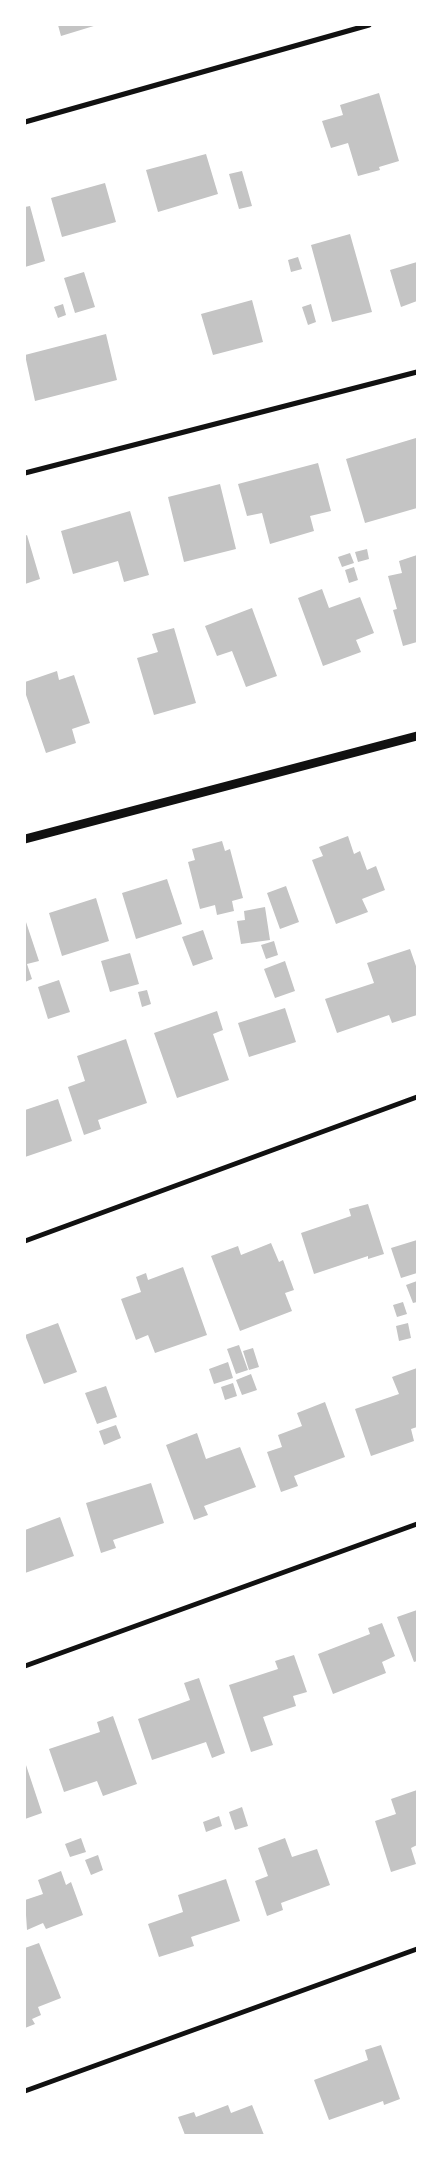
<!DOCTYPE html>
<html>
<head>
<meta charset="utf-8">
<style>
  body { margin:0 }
  #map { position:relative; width:442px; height:2160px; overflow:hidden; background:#fff; font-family:Poppins,sans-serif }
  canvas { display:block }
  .frame { position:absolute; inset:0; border:26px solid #fff; pointer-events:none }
</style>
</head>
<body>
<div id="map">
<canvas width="442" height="2160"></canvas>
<div class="frame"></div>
</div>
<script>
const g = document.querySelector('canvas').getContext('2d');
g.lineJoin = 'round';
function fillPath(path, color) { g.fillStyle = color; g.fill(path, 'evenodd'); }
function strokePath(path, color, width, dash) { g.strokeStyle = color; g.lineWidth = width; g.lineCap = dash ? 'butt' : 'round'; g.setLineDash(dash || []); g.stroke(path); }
const building = new Path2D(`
  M58,25H97L61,36Z
  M379,93L399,161L379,167L380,170L358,176L348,143L331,148L322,121L343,115L340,105Z
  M206,154L218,194L158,212L146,170Z
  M242,171L252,206L239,209L229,174Z
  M105,183L116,222L62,237L51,198Z
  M30,206L45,261L25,267V207Z
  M350,234L372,312L332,322L311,245Z
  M298,257L302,269L291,272L288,260Z
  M417,262V301L401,307L390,270Z
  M84,272L95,307L75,313L64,278Z
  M252,300L263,342L213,355L201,314Z
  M63,304L66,315L58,318L54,307Z
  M311,304L316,322L308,325L302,307Z
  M106,334L117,380L35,401L25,355Z
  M416,438L417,508L365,523L346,459Z
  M318,463L331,511L310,516L314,531L270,544L262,513L247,516L238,484Z
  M220,484L236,549L184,562L168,497Z
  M130,511L149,575L124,582L118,561L73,574L61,531Z
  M27,535L40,579L25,584V536Z
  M367,549L369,559L358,562L355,552Z
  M350,553L354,563L342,567L338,557Z
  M417,555V642L403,646L393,610L397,609L388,576L402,573L399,561Z
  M354,567L358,580L349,583L345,570Z
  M322,589L329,608L360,597L374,633L356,640L361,652L323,666L298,598Z
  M252,608L277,676L246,687L232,651L217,656L205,626Z
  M174,628L196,703L154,715L137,658L158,652L152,634Z
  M57,671L59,680L74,675L90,723L72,729L76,743L46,753L25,692V682Z
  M348,836L354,854L360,851L367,870L376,866L385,890L362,899L368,912L336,924L312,860L323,856L319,847Z
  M222,841L225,851L230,849L243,898L232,901L234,911L217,915L215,905L200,909L188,862L195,860L192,849Z
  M167,879L182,924L136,939L122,893Z
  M286,886L299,922L280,929L267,893Z
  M96,898L109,941L62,956L49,913Z
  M265,907L270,940L241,944L237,921L245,920L244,911Z
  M25,919L39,961L27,964L32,979L25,982Z
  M203,930L213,959L193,966L182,937Z
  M274,941L278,955L266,959L261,945Z
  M410,949L417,969V1015L392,1023L389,1015L337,1033L325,999L374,983L367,963Z
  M130,953L139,984L110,992L101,961Z
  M285,961L295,991L275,998L264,969Z
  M59,980L70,1012L48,1019L38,987Z
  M147,990L151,1004L142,1007L138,992Z
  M285,1008L296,1042L249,1057L238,1023Z
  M217,1011L223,1030L213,1034L229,1080L177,1098L154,1033Z
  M126,1039L147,1103L98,1120L101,1129L84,1135L68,1087L85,1081L77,1056Z
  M58,1099L72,1141L25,1157V1110Z
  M368,1204L384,1254L368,1259V1256L314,1274L301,1233L351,1216L349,1209Z
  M417,1240V1273L401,1278L391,1248Z
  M271,1243L279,1262L283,1260L294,1290L285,1293L292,1311L240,1331L211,1256L238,1246L241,1255Z
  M183,1267L207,1335L155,1353L148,1335L136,1340L121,1299L141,1292L136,1277L146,1273L148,1280Z
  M417,1281V1302L413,1303L406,1285Z
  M403,1302L407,1314L397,1317L393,1305Z
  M58,1323L77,1372L44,1384L25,1335Z
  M408,1323L411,1338L399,1341L396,1326Z
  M239,1345L248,1370L236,1374L227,1349Z
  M253,1348L259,1367L249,1370L243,1351Z
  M228,1362L233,1378L214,1384L209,1369Z
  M417,1368V1427L411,1429L414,1441L371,1456L355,1409L399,1394L392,1377Z
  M251,1374L257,1390L242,1395L236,1380Z
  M233,1383L237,1396L225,1400L221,1387Z
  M106,1386L117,1417L97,1424L85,1393Z
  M325,1402L345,1457L294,1476L298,1486L281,1492L267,1452L282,1447L278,1435L302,1426L297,1413Z
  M116,1425L121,1438L104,1445L99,1431Z
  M197,1433L206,1459L240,1447L256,1487L204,1506L208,1515L194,1520L166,1445Z
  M151,1483L164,1523L113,1540L116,1548L101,1553L86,1503Z
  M60,1517L74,1556L25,1573V1530Z
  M417,1610V1661L414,1662L397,1617Z
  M382,1623L395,1656L382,1662L386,1673L333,1694L318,1654L370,1634L368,1628Z
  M294,1655L307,1692L293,1696L296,1706L263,1717L273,1745L251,1752L229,1685L278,1669L275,1661Z
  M199,1678L225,1753L212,1758L206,1742L152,1760L138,1719L190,1700L184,1683Z
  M113,1716L137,1784L103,1796L97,1781L64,1792L49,1749L100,1732L97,1722Z
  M25,1762L42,1813L25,1819Z
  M417,1790V1845L411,1848L416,1864L391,1872L375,1821L396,1814L391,1799Z
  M242,1807L248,1826L235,1830L229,1812Z
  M219,1816L222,1826L206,1832L203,1822Z
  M81,1838L86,1852L70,1857L65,1844Z
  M285,1838L292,1857L317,1849L330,1885L281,1903L283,1910L267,1916L255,1881L268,1876L258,1848Z
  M98,1855L103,1870L91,1875L85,1860Z
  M61,1871L66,1885L71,1882L83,1915L46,1929L43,1923L27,1930L25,1900L43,1894L38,1880Z
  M226,1879L240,1921L191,1937L194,1946L159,1957L148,1924L183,1912L178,1895Z
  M39,1943L61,1998L38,2007L41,2015L32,2019L35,2024L25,2028V1948Z
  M381,2045L400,2099L384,2105L383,2101L329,2120L314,2080L368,2060L365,2050Z
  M228,2105L231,2113L252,2105L264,2135H185L178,2117L194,2112L196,2117Z`);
const minor = new Path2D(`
  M25,122L369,25
  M25,473L417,372
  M25,1241L417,1097
  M25,1666L417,1524
  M25,2091L417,1949`);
const tertiary = new Path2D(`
  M25,839L417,736`);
fillPath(building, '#c4c4c4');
strokePath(minor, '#111', 5);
strokePath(tertiary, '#111', 9);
</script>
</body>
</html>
